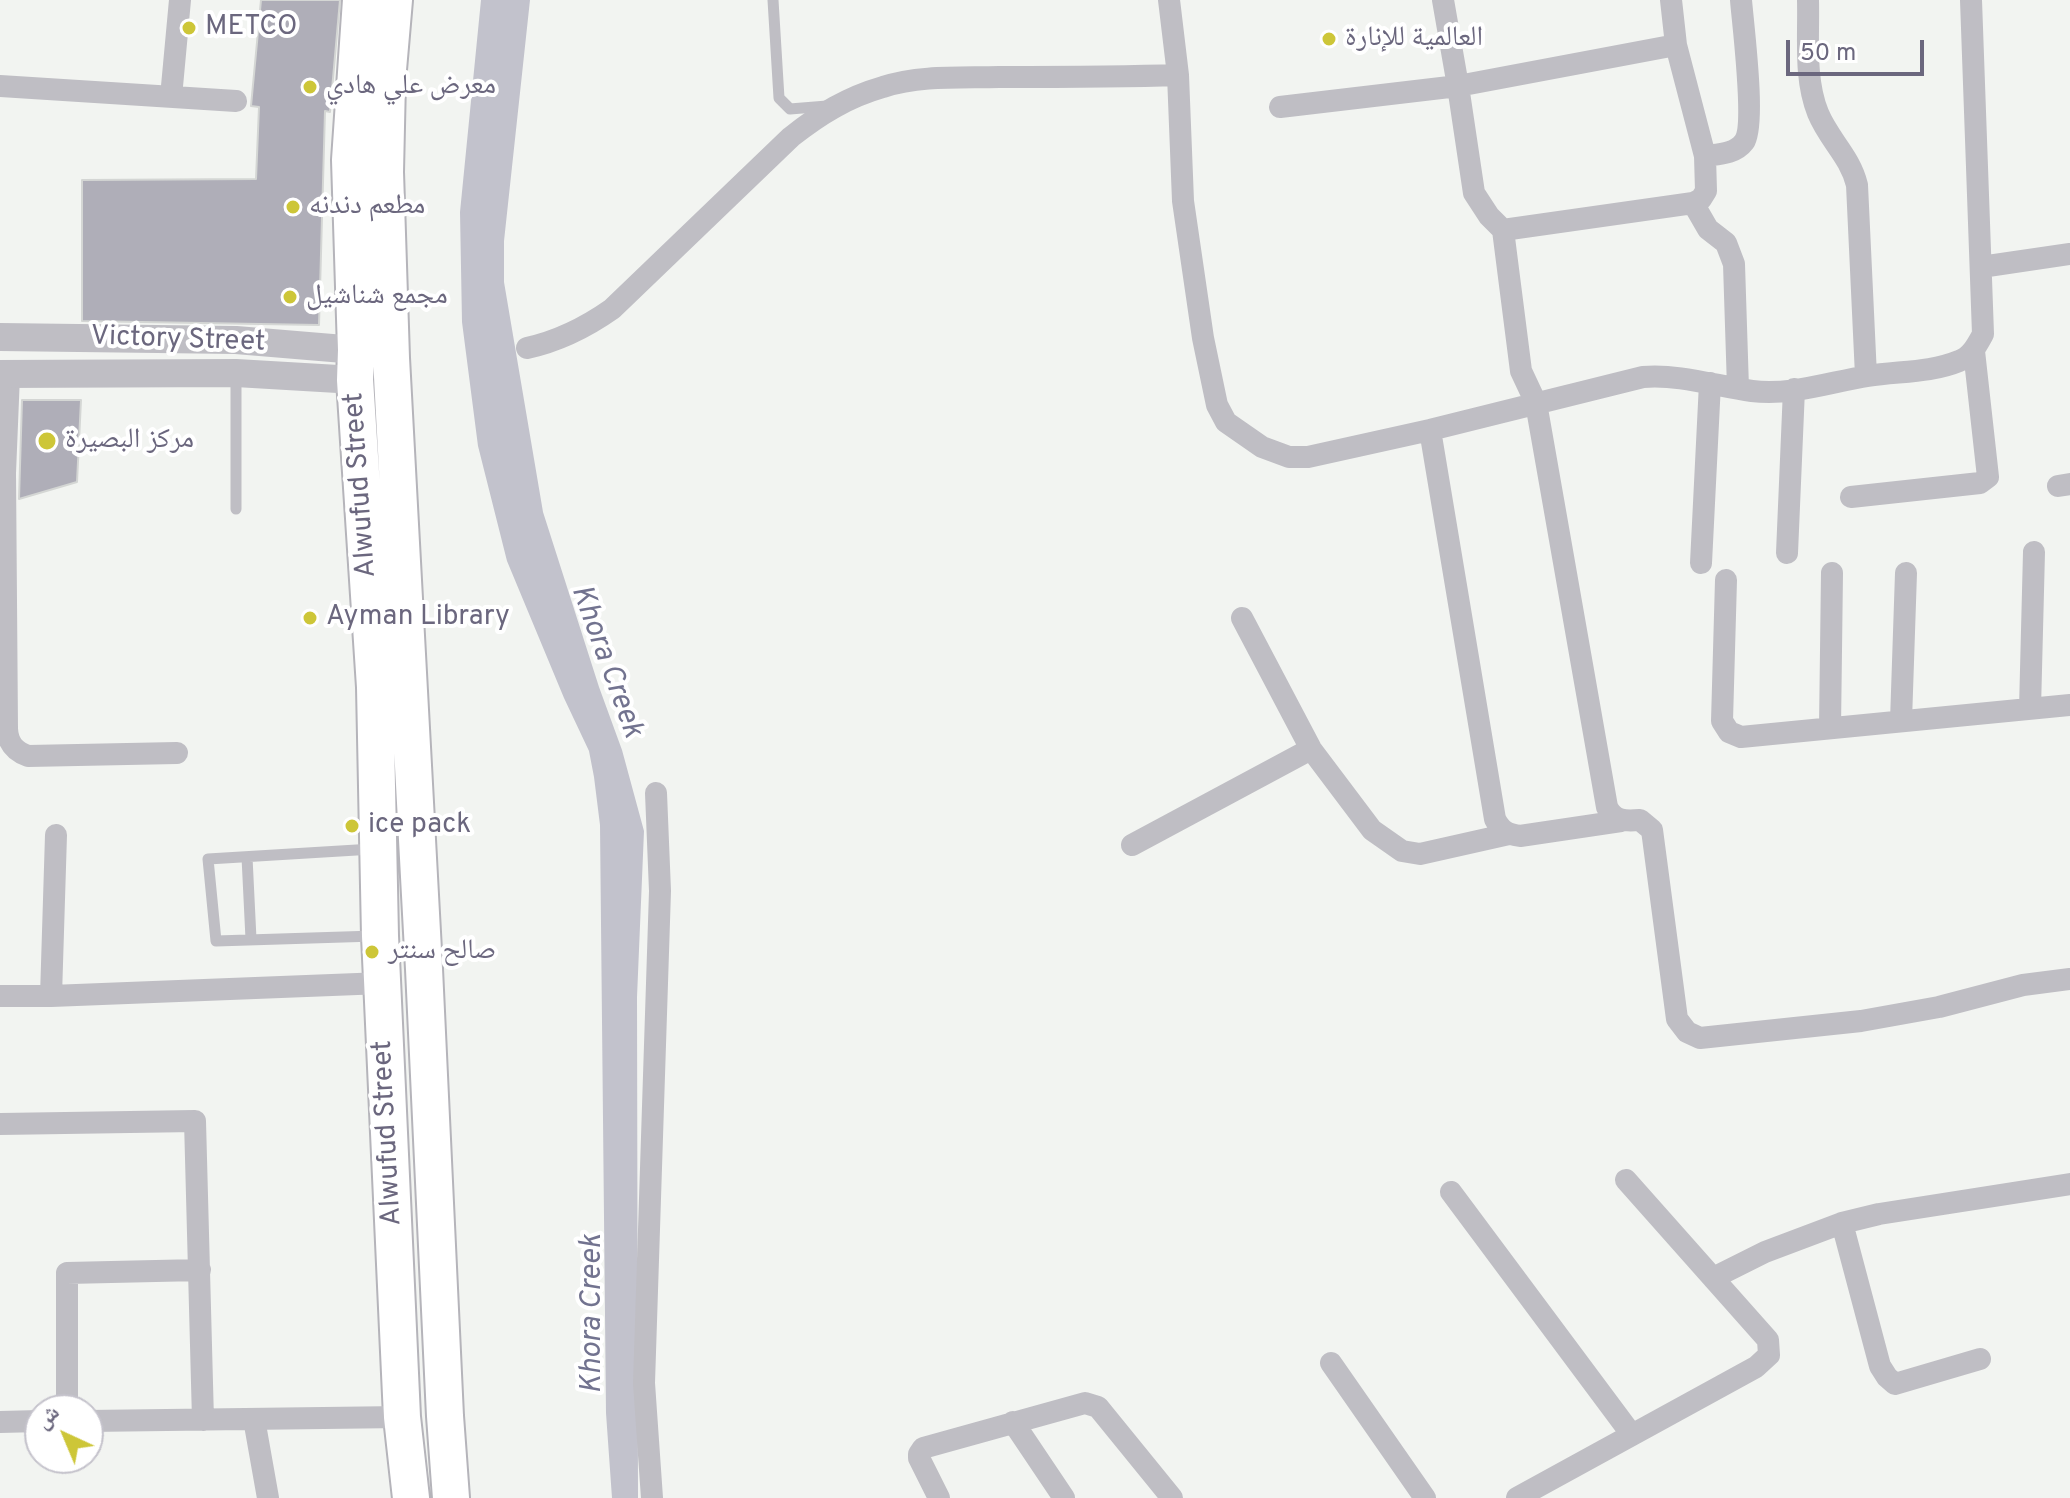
<!DOCTYPE html>
<html>
<head>
<meta charset="utf-8">
<style>
  body { margin:0 }
  #map { position:relative; width:2070px; height:1498px; overflow:hidden; background:#f2f4f1; font-family:Overpass,"Noto Naskh Arabic",sans-serif }
  canvas { display:block }
  .north { position:absolute; left:24px; top:1394px; width:80px; height:80px; box-sizing:border-box; background:#fff; border:2px solid #c4c2cb; border-radius:50%; rotate:316deg; font-size:22px; font-weight:700; line-height:32px; text-align:center; color:#6b677e }
  .north::after { content:''; display:block; margin:auto; width:28px; height:36px; background:#cdc638; clip-path:polygon(50% 0,100% 100%,50% 72%,0 100%) }
  .scale { position:absolute; left:1786px; top:40px; width:138px; height:36px; box-sizing:border-box; border:4px solid #6b677e; border-top:0; padding-left:10px; font-size:24px; line-height:28px; white-space:nowrap; color:#6b677e; -webkit-text-stroke:6px #fff; paint-order:stroke }
</style>
</head>
<body>
<div id="map">
<canvas width="2070" height="1498"></canvas>
<div class="north">ش</div>
<div class="scale">50 m</div>
</div>
<script>
const g = document.querySelector('canvas').getContext('2d');
g.lineJoin = 'round';
function fillPath(path, color) { g.fillStyle = color; g.fill(path, 'evenodd'); }
function strokePath(path, color, width, dash) { g.strokeStyle = color; g.lineWidth = width; g.lineCap = dash ? 'butt' : 'round'; g.setLineDash(dash || []); g.stroke(path); }
function drawText(font, color, halo, rows, align = 'center') {
  g.font = font + ' Overpass,"Noto Naskh Arabic",sans-serif'; g.lineWidth = 8; g.setLineDash([]); g.textBaseline = 'middle'; g.strokeStyle = halo; g.fillStyle = color; for (const [text, x, y, turn = 0] of rows) {
    g.save(); g.translate(x, y); g.rotate((+turn || 0) * Math.PI / 180); g.textAlign = isNaN(turn) ? turn : align; if (halo) g.strokeText(text, 0, 0); g.fillText(text, 0, 0); g.restore();
  }
}
const water = new Path2D(`
  M481,0H530L504,241V282L543,512L599,687L622,750L644,831L637,997L638,1498H612L606,1413L600,825L594,777L589,751L564,698L507,561L478,446L462,322L460,212Z`);
const building = new Path2D(`
  M261,0H340L330,112L325,111L319,325L82,321V180L256,179L259,107L251,106Z
  M22,400H81L77,482L19,499Z`);
const service = new Path2D(`
  M773,0L779,98L790,109L827,106
  M236,509V374
  M373,849L208,859L216,941L375,936
  M247,857L251,939`);
const minor = new Path2D(`
  M1169,0L1178,75L1183,201L1203,338L1217,405L1226,422L1262,447L1289,457H1308L1430,430L1643,377C1680,374 1716,386 1752,391C1791,396 1830,382 1868,376C1898,371 1930,373 1959,361C1971,357 1977,345 1983,334L1971,0
  M1443,0L1458,86L1474,193L1489,216L1503,230L1521,371L1536,403L1607,807C1614,822 1626,821 1640,820L1652,830L1677,1019L1687,1032L1700,1038L1861,1021L1939,1007L2023,985L2070,979
  M1808,0C1809,37 1804,79 1818,113C1829,140 1850,156 1857,185L1866,376
  M0,86L236,101
  M171,97L180,0
  M1280,107L1458,86L1676,45L1671,0
  M1705,156C1719,154 1735,154 1744,142C1756,126 1743,25 1741,0
  M1693,203L1708,229L1726,243L1734,264L1738,388
  M1503,230L1693,203L1701,199L1706,191L1705,156L1676,45
  M1981,267L2070,254
  M527,348C559,341 585,328 612,309L791,137C820,114 848,97 883,87C920,75 961,78 999,77C1059,77 1119,77 1178,75
  M9,375L5,473L7,729C8,743 14,751 28,756L177,753
  M1430,430L1495,819C1501,831 1507,834 1520,836L1621,821
  M2058,486L2070,484
  M1851,497L1980,483L1988,477L1974,351
  M1787,553L1794,389
  M1701,563L1710,383
  M1726,580L1722,721L1729,732L1741,737L2070,705
  M1242,618L1311,749L1372,830L1402,851L1420,854L1509,834
  M2030,709L2034,552
  M1901,721L1906,573
  M1830,728L1832,573
  M1132,845L1311,749
  M0,996H51L383,983
  M51,996L56,835
  M0,1124L195,1121L203,1420
  M1451,1192L1632,1435
  M1842,1223L1880,1366L1887,1377L1895,1384L1980,1359
  M1713,1278L1765,1252L1842,1223L1879,1214L2070,1184
  M1331,1363L1425,1498
  M67,1410V1273L200,1270
  M254,1419L268,1498
  M88,1421L402,1417
  M0,1422L40,1421
  M1013,1422L1064,1498
  M652,1498L644,1383L660,891L656,793
  M939,1498L919,1458V1454L923,1448L1085,1403L1098,1407L1172,1498
  M1517,1498L1756,1367L1769,1355L1768,1340L1626,1180`);
const tertiary = new Path2D(`
  M0,337L236,340L356,350
  M0,374L236,373L355,380`);
const primary = new Path2D(`
  M361,0L350,160L356,350L355,380L375,687L380,936L402,1417L411,1498
  M394,0L387,81L385,172L391,358L424,969L445,1416L451,1498`);
const markers = [
  [189,28,8,"#cdc638"],
  [1329,39,8,"#cdc638"],
  [310,87,8,"#cdc638"],
  [293,207,8,"#cdc638"],
  [290,297,8,"#cdc638"],
  [47,441,10,"#cdc638"],
  [310,618,8,"#cdc638"],
  [352,826,8,"#cdc638"],
  [372,952,8,"#cdc638"]
];
const poiNames = [
  ["METCO",205,28],
  ["العالمية للإنارة",1345,39],
  ["معرض علي هادي",326,87],
  ["مطعم دندنه",309,207],
  ["مجمع شناشيل",306,297],
  ["مركز البصيرة",65,441],
  ["Ayman Library",326,618],
  ["ice pack",368,826],
  ["صالح سنتر",388,952]
];
const streetNames = [
  ["Victory Street",178,341,2],
  ["Alwufud Street",362,485,-94],
  ["Alwufud Street",389,1133,-93]
];
const waterNames = [
  ["Khora Creek",605,662,70],
  ["Khora Creek",594,1314,-90]
];
fillPath(water, '#c2c2cc');
fillPath(building, '#afaeb8');
strokePath(building, '#d4d6d4', 2);
strokePath(primary, '#b5b4ba', 40);
strokePath(service, '#bfbec4', 11);
strokePath(minor, '#bfbec4', 22);
strokePath(tertiary, '#bfbec4', 28);
strokePath(primary, '#fff', 36);
for (const [x, y, r, color] of markers) { const dot = new Path2D(); dot.arc(x, y, r, 0, 2 * Math.PI); g.fillStyle = color; g.fill(dot); strokePath(dot, '#fff', 3); }
drawText('28px', '#6b677e', '#fff', poiNames, 'left');
drawText('28px', '#6b677e', '#fff', streetNames);
drawText('italic 30px', '#72738f', '#fff', waterNames);
</script>
</body>
</html>
